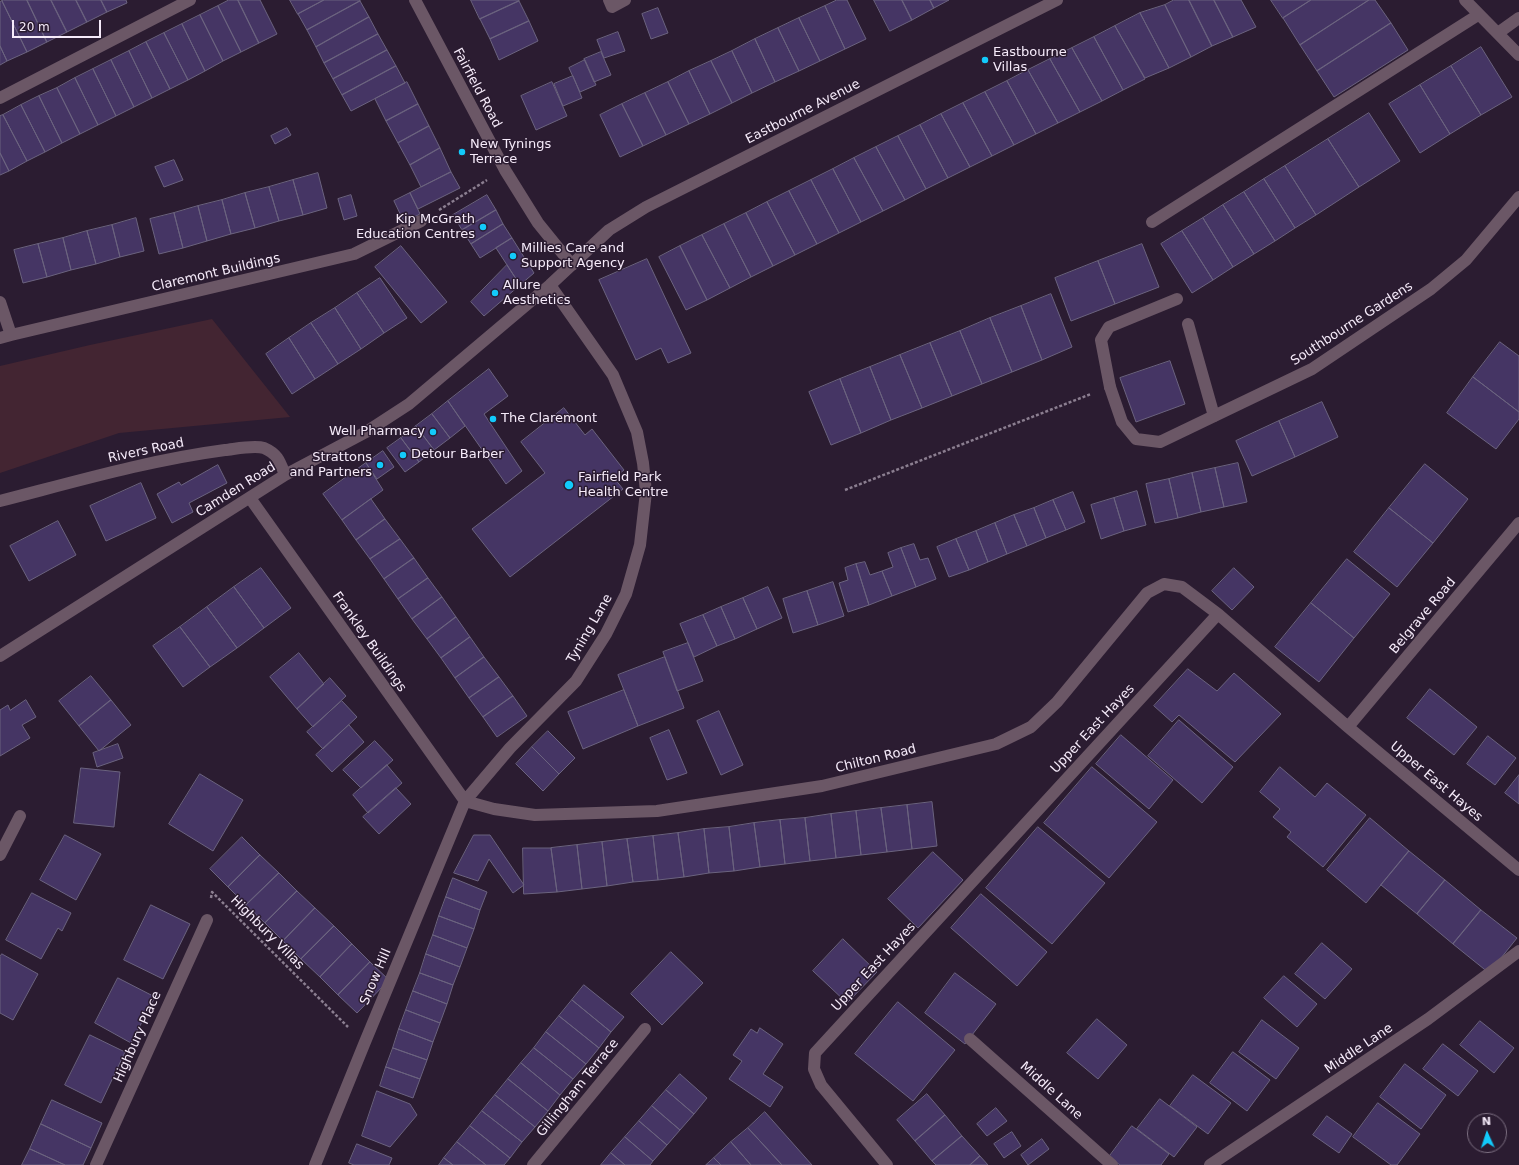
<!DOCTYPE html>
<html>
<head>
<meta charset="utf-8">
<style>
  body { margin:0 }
  #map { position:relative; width:1519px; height:1165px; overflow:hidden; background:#2b1c31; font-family:"DejaVu Sans",sans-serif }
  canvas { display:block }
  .north { position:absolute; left:1467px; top:1113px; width:40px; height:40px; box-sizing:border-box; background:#2b1c31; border:1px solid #7c6f81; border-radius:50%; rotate:357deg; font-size:11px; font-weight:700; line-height:16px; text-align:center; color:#f6ebfa }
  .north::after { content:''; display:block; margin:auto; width:14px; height:18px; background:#12cafb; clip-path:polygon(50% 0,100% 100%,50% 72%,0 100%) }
  .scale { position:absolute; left:12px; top:20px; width:89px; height:18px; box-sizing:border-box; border:2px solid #f6ebfa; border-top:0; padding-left:5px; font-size:12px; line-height:14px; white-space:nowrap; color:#f6ebfa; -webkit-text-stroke:3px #2b1c31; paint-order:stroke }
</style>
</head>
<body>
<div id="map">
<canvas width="1519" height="1165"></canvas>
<div class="north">N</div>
<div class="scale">20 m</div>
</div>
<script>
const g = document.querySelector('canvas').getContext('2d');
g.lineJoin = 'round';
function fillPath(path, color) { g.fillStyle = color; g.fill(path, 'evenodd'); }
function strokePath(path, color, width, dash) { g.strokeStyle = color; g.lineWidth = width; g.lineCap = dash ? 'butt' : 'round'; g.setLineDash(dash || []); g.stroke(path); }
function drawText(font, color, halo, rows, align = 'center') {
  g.font = font + ' "DejaVu Sans",sans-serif'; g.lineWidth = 3; g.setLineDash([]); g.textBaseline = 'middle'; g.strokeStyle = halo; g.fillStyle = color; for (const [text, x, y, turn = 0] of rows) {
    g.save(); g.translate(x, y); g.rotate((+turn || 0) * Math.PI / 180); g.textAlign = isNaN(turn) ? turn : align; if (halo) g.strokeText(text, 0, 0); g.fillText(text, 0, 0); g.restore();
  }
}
const green = new Path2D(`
  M212,319L290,417L119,433L0,473V366L90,345Z`);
const building = new Path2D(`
  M4,0H27L47,42L27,52L2,1Z
  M27,0H51L67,32L47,42Z
  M51,0H76L87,22L67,32Z
  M76,0H101L107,12L87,22Z
  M101,0H126L127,3L107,12Z
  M229,0H238L259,43L241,52L218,6Z
  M238,0H260L277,34L259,43Z
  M290,0H324L298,14Z
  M324,0H360V1L307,30L298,14Z
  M471,0H519V1L480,19Z
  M837,0H847L866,39L845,49L825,6Z
  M874,0H902L912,20L890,31Z
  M902,0H930L934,8L912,20Z
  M930,0H949L934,8Z
  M1174,0H1189L1212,46L1191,57L1165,5Z
  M1189,0H1214L1233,37L1212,46Z
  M1214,0H1241L1256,27L1233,37Z
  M1271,0H1311L1283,18Z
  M1311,0H1369L1300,45L1283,18Z
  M1369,0H1375L1391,23L1317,71L1300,45Z
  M2,1L27,52L7,61L0,46V2Z
  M360,1L369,17L316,47L307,30Z
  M519,1L529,21L490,39L480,19Z
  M1165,5L1191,57L1169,68L1140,13Z
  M218,6L241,52L223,61L200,15Z
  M825,6L845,49L820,61L799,18Z
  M658,8L668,33L651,39L642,14Z
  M1140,13L1169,68L1145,78L1115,26Z
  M200,15L223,61L205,71L182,24Z
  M369,17L378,34L324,63L316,47Z
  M799,18L820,61L799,71L778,28Z
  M529,21L538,41L499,60L490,39Z
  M1391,23L1408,50L1334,97L1317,71Z
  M182,24L205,71L188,80L164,33Z
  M1115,26L1145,79L1123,90L1094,37Z
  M778,28L799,71L775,82L755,39Z
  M618,32L625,51L604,58L597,40Z
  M164,33L188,80L170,89L146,42Z
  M378,34L387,50L333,79L324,63Z
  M1094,37L1123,90L1102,101L1072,48Z
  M755,39L775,82L752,93L732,51Z
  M146,42L170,89L152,98L129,51Z
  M0,46L7,61L0,65Z
  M1481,47L1512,97L1481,115L1451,66Z
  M1072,48L1102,101L1080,112L1050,59Z
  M387,50L396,66L342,95L333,79Z
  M129,51L152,98L134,107L111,60Z
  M732,51L752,93L732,103L711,61Z
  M601,52L611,75L594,82L584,59Z
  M1050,59L1080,112L1058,123L1028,70Z
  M111,60L134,107L116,116L93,69Z
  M585,60L596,85L580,92L569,68Z
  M711,61L732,103L710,114L689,71Z
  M396,66L405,83L351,111L342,95Z
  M1451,66L1481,115L1450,134L1420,85Z
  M93,69L116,116L98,125L75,78Z
  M1028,70L1058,123L1036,134L1007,81Z
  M689,71L710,114L689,124L668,82Z
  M573,76L582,98L563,106L554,84Z
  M75,78L98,125L80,134L57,88Z
  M1007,81L1036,134L1014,145L985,92Z
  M407,82L418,104L386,121L375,99Z
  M552,82L567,116L536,130L521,96Z
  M668,82L689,124L666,135L645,93Z
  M1420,85L1450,134L1420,153L1389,104Z
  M57,88L80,134L62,143L39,96Z
  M985,92L1014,145L992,156L963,103Z
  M645,93L666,135L643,146L622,104Z
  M39,96L62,143L45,152L21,105Z
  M963,103L992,156L970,167L941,114Z
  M418,104L429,126L398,143L386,121Z
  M622,104L643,146L620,157L600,115Z
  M21,105L45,152L27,161L3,115Z
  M1369,113L1400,161L1359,187L1328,139Z
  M941,114L970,167L948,178L920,125Z
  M3,115L27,161L9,171L0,153V116Z
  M920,125L948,178L926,189L898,136Z
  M429,126L440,148L410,165L398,143Z
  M287,128L291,135L275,144L271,136Z
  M898,136L926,189L905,200L876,147Z
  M1328,139L1359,187L1316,215L1285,166Z
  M876,147L905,200L883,211L854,158Z
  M440,148L451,172L421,187L410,165Z
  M0,153L9,171L0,175Z
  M854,158L883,211L861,222L833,169Z
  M174,160L183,180L164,187L155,167Z
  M1285,166L1316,215L1295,228L1264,179Z
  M833,169L861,222L839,233L811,180Z
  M451,172L460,188L418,209L410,193Z
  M318,173L327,208L303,215L293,180Z
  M1264,179L1295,228L1275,241L1244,192Z
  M293,180L303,215L279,221L269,187Z
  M811,180L839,233L817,244L789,191Z
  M269,187L279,221L255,228L245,193Z
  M789,191L817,244L795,255L767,202Z
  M1244,192L1275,241L1254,254L1223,205Z
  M245,193L255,228L231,234L222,200Z
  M410,193L420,214L404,222L394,201Z
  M351,195L357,216L344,220L338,199Z
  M487,195L496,210L462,230L453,215Z
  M222,200L231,234L207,241L198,206Z
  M767,202L795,255L773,266L746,213Z
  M1223,205L1254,254L1233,267L1203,218Z
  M198,206L207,241L183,248L174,213Z
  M496,210L503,224L471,244L462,230Z
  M174,213L183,248L159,254L150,219Z
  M746,213L773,266L751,277L724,224Z
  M136,218L144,251L120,257L112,225Z
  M1203,218L1233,267L1213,280L1182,231Z
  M503,224L512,238L480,258L471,244Z
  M724,224L751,277L730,288L702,235Z
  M112,225L120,257L96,264L87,231Z
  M87,231L96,264L71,270L63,238Z
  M1182,231L1213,280L1192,293L1161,244Z
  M702,235L730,288L707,300L680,246Z
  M63,238L71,270L47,277L38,244Z
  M512,238L534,273L520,285L496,248Z
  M38,244L47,277L23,283L14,250Z
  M1142,244L1159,287L1115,304L1098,261Z
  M401,246L447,302L421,323L375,267Z
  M680,246L707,300L686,310L659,257Z
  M647,259L691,353L668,363L661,348L636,360L599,280Z
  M1098,261L1115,304L1071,321L1055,278Z
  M507,265L520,285L484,316L471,302Z
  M380,278L407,318L384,333L357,293Z
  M357,293L384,333L361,349L335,308Z
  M1051,294L1072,347L1042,360L1021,306Z
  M1021,306L1042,360L1012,372L990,318Z
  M335,308L361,349L338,364L311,323Z
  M990,318L1012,372L982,384L960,331Z
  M311,323L338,364L315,379L289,338Z
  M960,331L982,384L952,396L930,343Z
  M289,338L315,379L292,394L266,354Z
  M1500,342L1519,356V412L1473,377Z
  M930,343L952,396L922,408L900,355Z
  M900,355L922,408L891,420L870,367Z
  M1170,361L1185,404L1136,422L1120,378Z
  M870,367L891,420L861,433L840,379Z
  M489,369L508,396L484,414L522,471L506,484L448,401Z
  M1473,377L1519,412V419L1496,449L1447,413Z
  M840,379L861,433L831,445L809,392Z
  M448,401L465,426L450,438L432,414Z
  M1322,402L1338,437L1295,457L1279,421Z
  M564,408L585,435L592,429L624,470L614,478L623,489L510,577L472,529L545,473L521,442Z
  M432,414L450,438L434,450L416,426Z
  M1279,421L1295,457L1252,476L1236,441Z
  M416,426L434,450L419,462L401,438Z
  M401,438L419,462L405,472L387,448Z
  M383,451L394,467L377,479L366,463Z
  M366,463L383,490L342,520L323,494Z
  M1238,463L1247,502L1224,507L1215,468Z
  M1425,464L1468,499L1433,543L1389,508Z
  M218,465L227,483L189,503L193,512L172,523L157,494L179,482L181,485Z
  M1215,468L1224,507L1201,512L1192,473Z
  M1192,473L1201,512L1178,518L1169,479Z
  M1169,479L1178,518L1155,523L1146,484Z
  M141,483L156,518L106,541L90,506Z
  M1137,491L1146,525L1124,531L1114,498Z
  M1073,492L1085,522L1066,530L1053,500Z
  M1114,498L1124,531L1101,539L1091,505Z
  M371,499L385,519L356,540L342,520Z
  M1053,500L1066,530L1046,538L1034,508Z
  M1034,508L1046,538L1027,546L1014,515Z
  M1389,508L1433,543L1397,587L1354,552Z
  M1014,515L1027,546L1007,554L995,523Z
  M385,519L400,539L370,559L356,540Z
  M58,521L76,555L29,581L10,546Z
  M995,523L1007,554L988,562L976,531Z
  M976,531L988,562L969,570L956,539Z
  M400,539L414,558L384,579L370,559Z
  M956,539L969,570L949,577L937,547Z
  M914,544L920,560L928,558L936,579L916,587L901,548Z
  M901,548L916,587L892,596L882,571L893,567L888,553Z
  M414,558L428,578L398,599L384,579Z
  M1347,559L1390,594L1354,638L1311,603Z
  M865,562L870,575L882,571L892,596L869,605L856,564Z
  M856,564L869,605L848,612L839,583L848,580L845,568Z
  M261,568L291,608L264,628L234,587Z
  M1234,568L1254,587L1232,610L1212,591Z
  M428,578L442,597L412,619L398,599Z
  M833,582L844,616L818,625L807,591Z
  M234,587L264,628L237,648L207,607Z
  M768,587L782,618L757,629L743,598Z
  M807,591L818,625L793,633L783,599Z
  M442,597L456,617L427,639L412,619Z
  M743,598L757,629L735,639L721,607Z
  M1311,603L1354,638L1319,682L1275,647Z
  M207,607L237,648L210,667L180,627Z
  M721,607L735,639L717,646L703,615Z
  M703,615L717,646L694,657L680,624Z
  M456,617L470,637L441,658L427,639Z
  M180,627L210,667L183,687L153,646Z
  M470,637L484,657L455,678L441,658Z
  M688,643L703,681L677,691L663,652Z
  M299,653L324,684L297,709L270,677Z
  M484,657L499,677L469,698L455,678Z
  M665,657L684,708L638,726L618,675Z
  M1188,669L1217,691L1234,673L1281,714L1235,762L1179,715L1172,722L1154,706Z
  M91,676L111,700L79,726L59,701Z
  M499,677L513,696L483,717L469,698Z
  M330,678L346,696L313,727L297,709Z
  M1430,689L1477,727L1454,755L1407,718Z
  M624,690L638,726L583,749L568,712Z
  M513,696L527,716L497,737L483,717Z
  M26,700L36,717L22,725L30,738L0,756V710L8,705L10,710Z
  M111,700L131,725L99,751L79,726Z
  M342,701L357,717L323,749L307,732Z
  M719,711L743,765L721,775L697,721Z
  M1179,720L1233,767L1202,803L1148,756Z
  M349,725L364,742L332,772L316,755Z
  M669,730L687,773L667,780L650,738Z
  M548,731L575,758L559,774L532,747Z
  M1121,735L1173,780L1149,809L1096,764Z
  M1488,736L1516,758L1495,785L1467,764Z
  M375,741L393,760L361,788L343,770Z
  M118,744L123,758L97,767L93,753Z
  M532,747L559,774L543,791L516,764Z
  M387,765L402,783L368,813L353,795Z
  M1092,767L1157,822L1109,878L1044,823Z
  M1280,767L1315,797L1327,783L1366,815L1323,867L1287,837L1291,832L1273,817L1280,809L1260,792Z
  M81,768L120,772L114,827L74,823Z
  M200,774L243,800L213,851L169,824Z
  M1519,775V804L1505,793Z
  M396,788L411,804L379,834L363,817Z
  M932,802L937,846L912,849L907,805Z
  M907,805L912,849L887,852L881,808Z
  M881,808L887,852L861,855L856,811Z
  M856,811L861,855L836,858L831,814Z
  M831,814L836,858L810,861L805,818Z
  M805,818L810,861L785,864L780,820Z
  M1370,818L1409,851L1366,903L1327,870Z
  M780,820L785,864L760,867L754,823Z
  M754,823L760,867L734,871L729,827Z
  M729,827L734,871L709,873L704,829Z
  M1038,827L1105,883L1052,944L986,888Z
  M704,829L709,873L684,877L678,833Z
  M678,833L684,877L658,880L653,836Z
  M65,835L101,854L76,900L40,880Z
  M474,835H490L524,885L513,893L489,859L478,881L454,873Z
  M653,836L658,880L633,882L627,839Z
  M242,837L260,855L228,887L210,869Z
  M627,839L633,882L607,886L602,842Z
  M602,842L607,886L582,889L577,845Z
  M577,845L582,889L557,892L551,848Z
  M523,848H551L557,892L524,894Z
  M1409,851L1445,880L1417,914L1381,885Z
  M933,852L963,880L918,928L888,899Z
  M260,855L279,873L246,905L228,887Z
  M279,873L297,891L265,923L246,905Z
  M453,878L487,892L480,910L446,897Z
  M1445,880L1481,910L1453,944L1417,914Z
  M297,891L315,908L283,941L265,923Z
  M32,893L71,913L62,931L58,928L41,959L6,940Z
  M981,894L1047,952L1017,986L951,928Z
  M446,897L480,910L474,929L439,916Z
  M151,905L190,924L163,979L124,960Z
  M315,908L334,926L301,959L283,941Z
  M1481,910L1517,938L1489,973L1453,944Z
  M439,916L474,929L467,948L433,935Z
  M334,926L352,944L320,977L301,959Z
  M433,935L467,948L460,967L426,954Z
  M843,939L877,972L847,1003L813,971Z
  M1322,943L1352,969L1325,999L1295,974Z
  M352,944L370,962L338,995L320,977Z
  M671,952L703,983L662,1025L631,994Z
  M2,954L38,974L13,1020L0,1013V957Z
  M426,954L460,967L453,985L420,973Z
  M370,962L389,980L357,1013L338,995Z
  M420,973L453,985L447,1004L413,991Z
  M955,973L996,1004L965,1044L925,1013Z
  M1284,976L1317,1004L1297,1027L1264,998Z
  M118,978L155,997L131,1043L95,1023Z
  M584,985L624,1017L611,1032L572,1000Z
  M413,991L447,1004L440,1023L406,1010Z
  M572,1000L611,1032L599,1048L559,1016Z
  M898,1002L955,1050L913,1101L855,1054Z
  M406,1010L440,1023L433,1042L399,1029Z
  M559,1016L599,1048L586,1064L546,1032Z
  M1097,1019L1127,1045L1098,1079L1067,1053Z
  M1262,1020L1299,1048L1276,1079L1239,1052Z
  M1480,1021L1514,1048L1494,1073L1460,1045Z
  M760,1028L783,1044L763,1074L783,1087L770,1107L729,1079L742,1061L733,1055L751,1029L757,1033Z
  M399,1029L433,1042L427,1060L393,1048Z
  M546,1032L586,1064L573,1079L534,1048Z
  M90,1035L125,1052L101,1103L65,1085Z
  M1443,1044L1478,1071L1458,1096L1423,1069Z
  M393,1048L427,1060L420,1079L386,1067Z
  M534,1048L573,1079L560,1095L521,1063Z
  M1233,1052L1270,1080L1247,1111L1210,1083Z
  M521,1063L560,1095L548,1111L508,1079Z
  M1405,1064L1446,1095L1421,1129L1380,1097Z
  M386,1067L420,1079L413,1098L380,1086Z
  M680,1074L707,1098L694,1114L666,1090Z
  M1193,1075L1231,1103L1208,1134L1170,1106Z
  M508,1079L548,1111L535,1127L495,1095Z
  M666,1090L694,1114L680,1130L652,1106Z
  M377,1091L410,1104L417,1115L390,1147L362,1136Z
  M927,1094L945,1115L915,1141L897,1120Z
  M495,1095L535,1127L522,1142L482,1111Z
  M1160,1099L1197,1127L1174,1157L1137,1129Z
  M52,1100L102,1123L91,1148L41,1124Z
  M1378,1103L1420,1134L1397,1165H1391L1353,1137Z
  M652,1106L680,1130L667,1145L639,1121Z
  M996,1108L1007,1121L987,1136L977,1124Z
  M482,1111L522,1142L510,1158L470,1126Z
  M765,1112L812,1165H782L748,1128Z
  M945,1115L962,1136L932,1161L915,1141Z
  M1327,1116L1352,1134L1339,1153L1313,1135Z
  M639,1121L667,1145L653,1161L625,1137Z
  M41,1124L91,1148L83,1165H65L30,1149Z
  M470,1126L510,1158L504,1165H486L457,1142Z
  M1132,1126L1169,1154L1161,1165H1120L1109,1157Z
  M748,1128L782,1165H751L731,1142Z
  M1012,1132L1021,1146L1004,1158L994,1144Z
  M962,1136L980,1156L970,1165H936L932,1161Z
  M625,1137L653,1161L650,1165H625L611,1153Z
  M1042,1139L1049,1149L1028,1165L1021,1155Z
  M457,1142L486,1165H453L444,1158Z
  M731,1142L751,1165H721L714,1158Z
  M357,1144L392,1158L389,1165H354L349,1163Z
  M30,1149L65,1165H22Z
  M611,1153L625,1165H601Z
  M980,1156L988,1165H970Z
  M444,1158L453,1165H439Z
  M714,1158L721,1165H706Z`);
const path = new Path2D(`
  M439,210L487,180
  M845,490L1091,394
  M211,898L212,892L348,1027`);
const lane = new Path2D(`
  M609,0L612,7L625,0
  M1188,324L1214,416
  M1110,387L1101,340L1109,327L1177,299
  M970,1039L1112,1165
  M1210,1165L1428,1019L1519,951`);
const street = new Path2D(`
  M415,0L505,170L538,223L572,265
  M1465,0L1519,55
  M1498,33L1519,18
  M0,98L190,0
  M1152,222L1478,15
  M0,302L11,335L0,338
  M11,335L354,254L421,221
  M1110,387L1122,422L1136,439L1160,442L1312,369L1431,289L1466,260L1519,197
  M250,498L465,801
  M0,501C74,482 149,460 225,450C235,449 254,445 264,448C278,454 280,462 285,475
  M0,656L285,475L366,432L409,404L550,285L609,230L646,207L1057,0
  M1348,727L1519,523
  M465,801L494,809L535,815L657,811L822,786L996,744L1031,727L1057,702L1147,593L1164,584L1182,587L1218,614
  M0,855L20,816
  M96,1165L207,920
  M315,1165L365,1042L465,801L510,748L576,681L606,634L626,594L640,545L646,492L643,463L637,432L613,375L550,285
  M533,1165L645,1029
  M887,1165L821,1085L814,1069L815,1053L1218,614L1348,727L1519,870`);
const markers = [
  [985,60,4,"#12cafb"],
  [462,152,4,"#12cafb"],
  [483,227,4,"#12cafb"],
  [513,256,4,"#12cafb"],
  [495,293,4,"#12cafb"],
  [493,419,4,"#12cafb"],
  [433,432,4,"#12cafb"],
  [403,455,4,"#12cafb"],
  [380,465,4,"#12cafb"],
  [569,485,5,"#12cafb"]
];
const poiNames = [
  ["Eastbourne",993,53],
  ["Villas",993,68],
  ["New Tynings",470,145],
  ["Terrace",470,160],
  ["Kip McGrath",475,220,"right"],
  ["Education Centres",475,235,"right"],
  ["Millies Care and",521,249],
  ["Support Agency",521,264],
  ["Allure",503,286],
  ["Aesthetics",503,301],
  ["The Claremont",501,419],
  ["Well Pharmacy",425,432,"right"],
  ["Detour Barber",411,455],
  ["Strattons",372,458,"right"],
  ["and Partners",372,473,"right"],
  ["Fairfield Park",578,478],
  ["Health Centre",578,493]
];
const streetNames = [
  ["Fairfield Road",477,88,62],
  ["Eastbourne Avenue",803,112,-27],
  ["Claremont Buildings",216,273,-13],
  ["Southbourne Gardens",1352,324,-33],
  ["Rivers Road",146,451,-12],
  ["Camden Road",236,490,-32],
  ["Belgrave Road",1423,616,-50],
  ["Tyning Lane",590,629,-60],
  ["Frankley Buildings",369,642,55],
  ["Upper East Hayes",1093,729,-47],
  ["Chilton Road",876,759,-14],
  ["Upper East Hayes",1436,782,40],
  ["Highbury Villas",267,933,45],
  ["Upper East Hayes",874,967,-47],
  ["Snow Hill",376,977,-67],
  ["Highbury Place",138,1037,-66],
  ["Middle Lane",1359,1049,-34],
  ["Gillingham Terrace",578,1088,-51],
  ["Middle Lane",1051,1091,42]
];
fillPath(green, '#432532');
fillPath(building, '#453564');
strokePath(building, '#6b637f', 1);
strokePath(path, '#8b7e90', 2.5, [3, 2]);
strokePath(lane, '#6b5766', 12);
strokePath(street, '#6b5766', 12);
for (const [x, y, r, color] of markers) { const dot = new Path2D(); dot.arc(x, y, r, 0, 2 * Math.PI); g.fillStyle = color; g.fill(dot); strokePath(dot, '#2b1c31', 1.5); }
drawText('13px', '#f6ebfa', '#2b1c31', poiNames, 'left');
drawText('13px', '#f6ebfa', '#2b1c31', streetNames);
</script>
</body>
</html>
